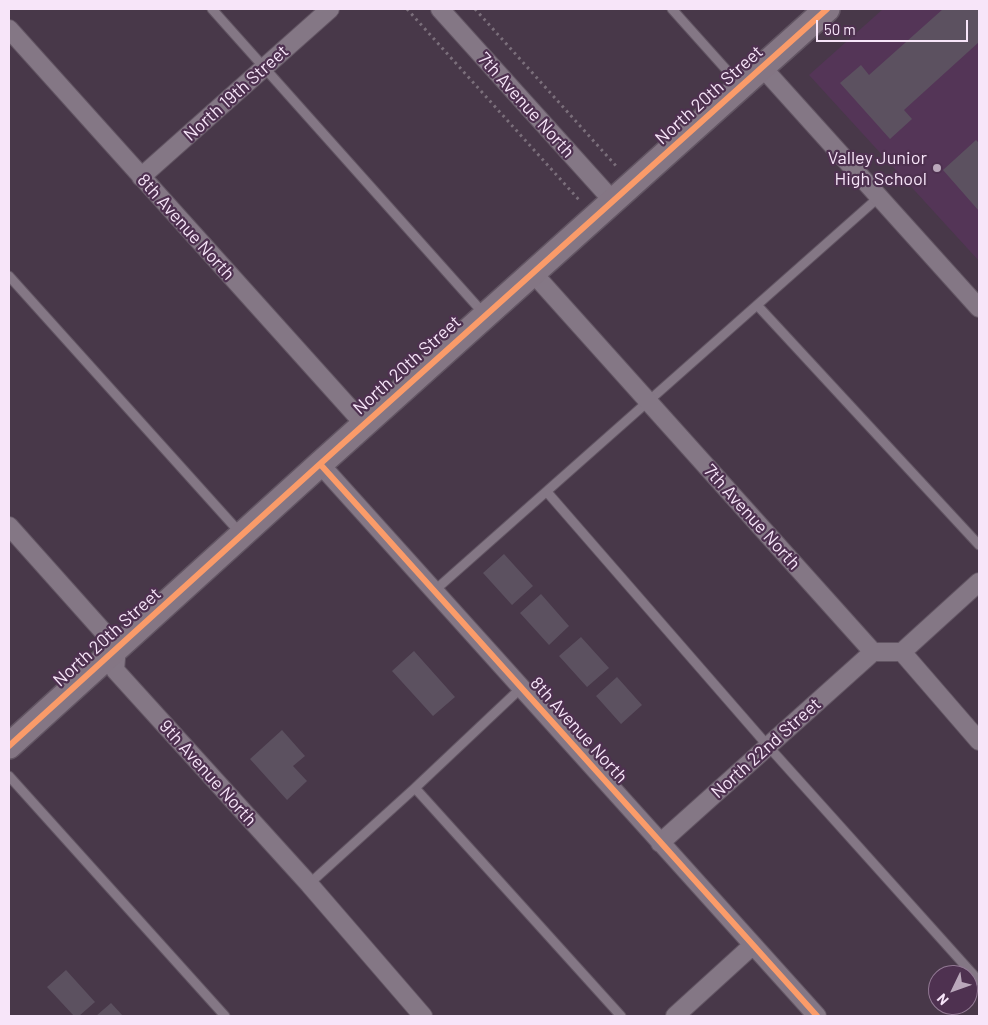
<!DOCTYPE html>
<html>
<head>
<meta charset="utf-8">
<style>
  body { margin:0 }
  #map { position:relative; width:988px; height:1025px; overflow:hidden; background:#483849; font-family:Barlow,sans-serif }
  canvas { display:block }
  .frame { position:absolute; inset:0; border:10px solid #f7e5f9; pointer-events:none }
  .north { position:absolute; left:928px; top:965px; width:50px; height:50px; box-sizing:border-box; background:#4e3150; border:1px solid #927994; border-radius:50%; rotate:228deg; font-size:14px; font-weight:700; line-height:20px; text-align:center; color:#f7e5f9 }
  .north::after { content:''; display:block; margin:auto; width:18px; height:22px; background:#baa8bb; clip-path:polygon(50% 0,100% 100%,50% 72%,0 100%) }
  .scale { position:absolute; left:816px; top:20px; width:152px; height:22px; box-sizing:border-box; border:2px solid #f7e5f9; border-top:0; padding-left:6px; font-size:15px; line-height:18px; white-space:nowrap; color:#f7e5f9; -webkit-text-stroke:4px #4e3150; paint-order:stroke }
</style>
</head>
<body>
<div id="map">
<canvas width="988" height="1025"></canvas>
<div class="frame"></div>
<div class="north">N</div>
<div class="scale">50 m</div>
</div>
<script>
const g = document.querySelector('canvas').getContext('2d');
g.lineJoin = 'round';
function fillPath(path, color) { g.fillStyle = color; g.fill(path, 'evenodd'); }
function strokePath(path, color, width, dash) { g.strokeStyle = color; g.lineWidth = width; g.lineCap = dash ? 'butt' : 'round'; g.setLineDash(dash || []); g.stroke(path); }
function drawText(font, color, halo, rows, align = 'center') {
  g.font = font + ' Barlow,sans-serif'; g.lineWidth = 4.5; g.setLineDash([]); g.textBaseline = 'middle'; g.strokeStyle = halo; g.fillStyle = color; for (const [text, x, y, turn = 0] of rows) {
    g.save(); g.translate(x, y); g.rotate((+turn || 0) * Math.PI / 180); g.textAlign = isNaN(turn) ? turn : align; if (halo) g.strokeText(text, 0, 0); g.fillText(text, 0, 0); g.restore();
  }
}
const built = new Path2D(`
  M883,9H979V261L809,75Z`);
const building = new Path2D(`
  M943,9H979V42L904,110L912,119L890,139L840,83L861,65L869,75Z
  M976,140L979,143V211L943,170Z
  M504,554L533,586L512,605L483,573Z
  M541,594L569,626L549,645L520,613Z
  M581,637L609,668L587,687L559,656Z
  M414,651L455,697L433,716L392,671Z
  M617,677L642,705L621,724L596,696Z
  M282,730L305,756L293,766L307,781L287,800L250,759Z
  M66,970L95,1002L79,1016H74L47,987Z
  M111,1003L123,1016H96Z`);
const path = new Path2D(`
  M407,9L580,201
  M475,9L617,167`);
const lane = new Path2D(`
  M212,9L485,315
  M672,9L740,85
  M9,276L242,535
  M757,305L979,545
  M547,492L768,746L979,981
  M434,591L879,197
  M9,776L225,1016
  M415,788L521,688
  M309,884L415,788L621,1016`);
const street = new Path2D(`
  M440,9L613,201
  M9,29L364,424
  M762,67L979,308
  M141,177L330,9
  M533,273L873,652H902L979,741
  M320,464L817,1016
  M9,526L117,647L115,670L309,884L423,1016
  M902,652L979,582
  M660,843L873,652
  M675,1016L753,945`);
const secondary = new Path2D(`
  M9,746L320,464L827,9`);
const cycleway = new Path2D(`
  M320,464L817,1016
  M9,746L320,464L827,9`);
const markers = [
  [937,168,5,"#baa8bb"]
];
const streetNames = [
  ["North 19th Street",236,93,-42],
  ["North 20th Street",709,95,-42],
  ["7th Avenue North",526,105,48],
  ["8th Avenue North",186,227,48],
  ["North 20th Street",407,365,-42],
  ["7th Avenue North",752,517,48],
  ["North 20th Street",107,637,-42],
  ["8th Avenue North",579,730,48],
  ["North 22nd Street",766,748,-42],
  ["9th Avenue North",208,773,48]
];
const poiNames = [
  ["Valley Junior",927,158],
  ["High School",927,179]
];
fillPath(built, '#543557');
fillPath(building, '#5c5160');
strokePath(lane, '#625563', 11);
strokePath(street, '#625563', 20);
strokePath(secondary, '#625563', 28);
strokePath(path, '#7b6f7b', 3, [2.5, 4]);
strokePath(lane, '#847785', 9);
strokePath(street, '#847785', 18);
strokePath(secondary, '#847684', 25);
strokePath(cycleway, '#fa9b69', 6);
for (const [x, y, r, color] of markers) { const dot = new Path2D(); dot.arc(x, y, r, 0, 2 * Math.PI); g.fillStyle = color; g.fill(dot); strokePath(dot, '#4e3150', 2); }
drawText('18px', '#f7e5f9', '#4e3150', streetNames);
drawText('18px', '#f7e5f9', '#4e3150', poiNames, 'right');
</script>
</body>
</html>
